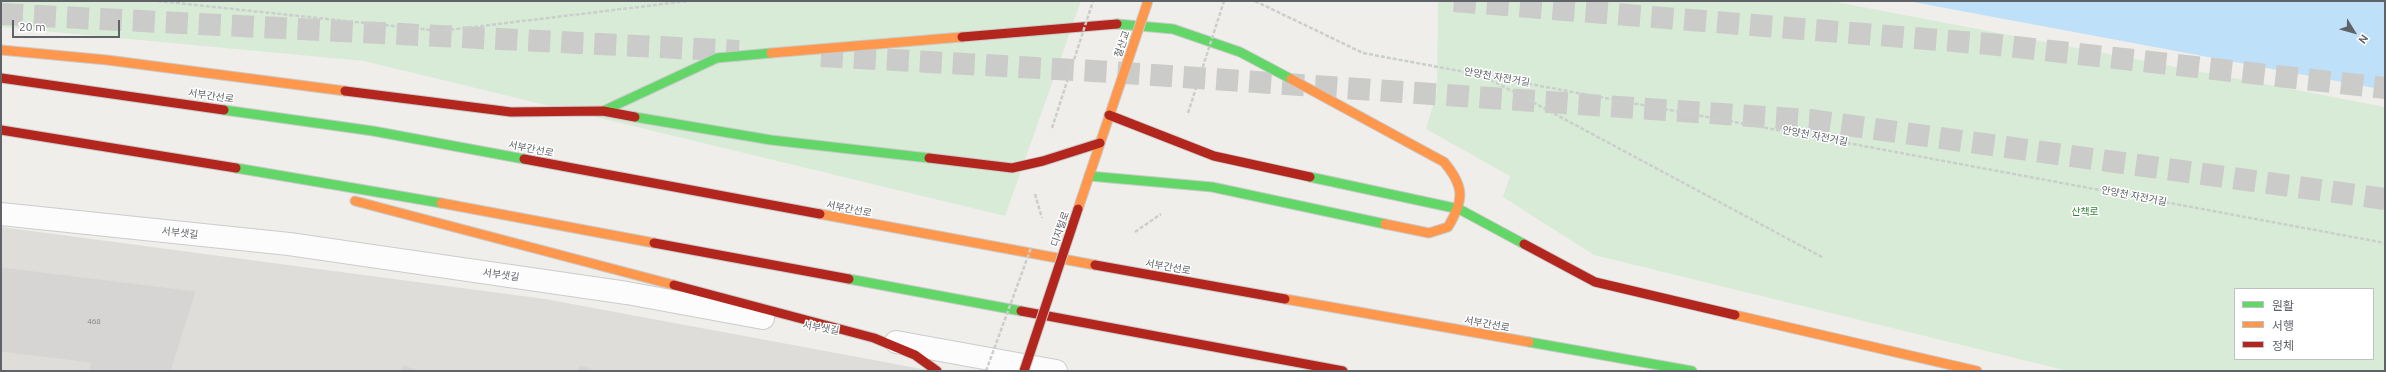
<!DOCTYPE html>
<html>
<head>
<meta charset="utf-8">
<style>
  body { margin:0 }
  #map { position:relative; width:2386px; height:372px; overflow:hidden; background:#efeeea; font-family:Ubuntu,"Noto Sans KR",sans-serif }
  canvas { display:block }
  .frame { position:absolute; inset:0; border:2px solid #5f6368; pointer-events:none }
  .legend { position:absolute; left:2234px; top:288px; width:140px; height:72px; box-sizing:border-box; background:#fff; border:1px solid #bfc1c3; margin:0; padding:5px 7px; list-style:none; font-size:12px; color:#5f6368 }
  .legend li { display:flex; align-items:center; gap:8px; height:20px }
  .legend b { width:20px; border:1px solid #bfc1c3 }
  .north { position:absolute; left:2334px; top:12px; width:40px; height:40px; -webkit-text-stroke:3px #fff; paint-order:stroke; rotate:127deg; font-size:11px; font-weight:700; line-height:16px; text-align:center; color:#5f6368 }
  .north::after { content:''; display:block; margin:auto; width:14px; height:18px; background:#5f6368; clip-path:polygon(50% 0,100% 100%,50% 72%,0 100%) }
  .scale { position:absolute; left:12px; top:20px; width:108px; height:18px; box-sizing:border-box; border:2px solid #5f6368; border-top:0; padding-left:5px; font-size:12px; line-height:14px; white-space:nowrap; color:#5f6368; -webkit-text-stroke:3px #fff; paint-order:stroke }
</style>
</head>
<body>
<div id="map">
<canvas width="2386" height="372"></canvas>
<div class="frame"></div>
<ul class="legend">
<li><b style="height:5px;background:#63d668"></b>원활</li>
<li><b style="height:5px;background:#ff974d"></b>서행</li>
<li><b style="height:5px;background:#b3261e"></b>정체</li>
</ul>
<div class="north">N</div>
<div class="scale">20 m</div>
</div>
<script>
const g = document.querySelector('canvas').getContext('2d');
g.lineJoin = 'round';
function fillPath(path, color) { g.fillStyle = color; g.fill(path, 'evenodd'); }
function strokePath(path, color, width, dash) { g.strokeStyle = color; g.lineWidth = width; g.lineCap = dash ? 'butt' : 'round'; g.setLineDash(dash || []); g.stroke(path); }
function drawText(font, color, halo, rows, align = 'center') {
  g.font = font + ' Ubuntu,"Noto Sans KR",sans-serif'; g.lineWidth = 3; g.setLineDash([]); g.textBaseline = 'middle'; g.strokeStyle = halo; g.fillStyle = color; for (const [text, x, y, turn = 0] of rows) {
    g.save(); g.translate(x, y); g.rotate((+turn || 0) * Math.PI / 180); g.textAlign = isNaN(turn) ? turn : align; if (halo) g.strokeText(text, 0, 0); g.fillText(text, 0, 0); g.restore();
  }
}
const industrial = new Path2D(`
  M1,227L545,299L933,371H1Z`);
const green = new Path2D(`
  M1,1H1081L1005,216L364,61L1,27Z
  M1438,1H1831L2385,107V371H2068L1594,255L1503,197L1510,176L1426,129L1437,91ZM2235,289H2373V359H2235Z`);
const water = new Path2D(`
  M1908,1H2385V90Z`);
const building = new Path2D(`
  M1,267L196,291L171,371H88L91,363L1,352Z
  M403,365L422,371H401Z
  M580,365L599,371H578Z`);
const highwayTunnel = new Path2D(`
  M1454,1L1989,44L2385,88
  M1,14L739,51
  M821,56L1111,72L1810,120L2385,199`);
const path = new Path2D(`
  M158,1L440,31L688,1
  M1255,1L1363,53L2385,243
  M1480,74L1822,257
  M1035,194L1042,218
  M1135,232L1161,214`);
const street = new Path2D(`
  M1,214L289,244L627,293L763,318
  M896,342L1056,371`);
const fast = new Path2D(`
  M1117,24L1173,29L1240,52L1291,79
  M224,110L373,131L524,159
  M603,111L717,58L771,53
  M635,117L771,140L929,158
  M236,168L441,203
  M1089,176L1212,187L1385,224
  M1310,177L1459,209L1524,244
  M849,279L1021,311
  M1529,342L1692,371`);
const slow = new Path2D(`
  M1,50L107,60L345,91
  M771,53L962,37
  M1291,79L1444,162C1465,187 1464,200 1448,227L1429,233L1385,224
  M355,201L674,285
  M441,203L654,243
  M1078,209L1117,93
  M820,214L1095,265
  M1285,299L1529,342
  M1735,315L1977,371`);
const jam = new Path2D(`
  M962,37L1117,24
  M1,78L224,110
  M345,91L511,112L603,111L635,117
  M1109,115L1214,156L1310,177
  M1,130L236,168
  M929,158L1012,168L1043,161L1100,143
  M524,159L820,214
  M654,243L849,279
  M1524,244L1595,282L1735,315
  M1095,265L1285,299
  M674,285L874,338L915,355L937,371
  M1021,311L1343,371`);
const pathBridge = new Path2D(`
  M1188,113L1224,1
  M1052,128L1093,1
  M986,371L1031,248`);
const slowBridge = new Path2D(`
  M1117,93L1148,1`);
const jamBridge = new Path2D(`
  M1024,371L1078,209`);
const numberNames = [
  ["468",94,321]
];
const streetNames = [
  ["철산교",1122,44,-71],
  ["안양천 자전거길",1497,77,10],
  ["서부간선로",211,96,8],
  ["안양천 자전거길",1815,136,11],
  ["서부간선로",531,149,11],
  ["안양천 자전거길",2134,196,11],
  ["서부간선로",849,209,11],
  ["디지털로",1060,229,-71],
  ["서부샛길",180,233,6],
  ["서부간선로",1168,267,10],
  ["서부샛길",501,275,8],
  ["서부간선로",1487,324,10],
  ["서부샛길",821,328,10]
];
const parkNames = [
  ["산책로",2085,212]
];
fillPath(industrial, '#dfddda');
fillPath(green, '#d8ebd6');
fillPath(water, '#bfe0f9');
fillPath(building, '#d6d5d3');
strokePath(building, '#deddd9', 1);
strokePath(highwayTunnel, '#cbcbca', 22, [22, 11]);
strokePath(street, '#cbcccc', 24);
strokePath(fast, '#cacacb', 11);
strokePath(slow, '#cacacb', 11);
strokePath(jam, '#cacacb', 11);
strokePath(path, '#cacfcc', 2.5, [4, 2]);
strokePath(street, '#fdfcfc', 22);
strokePath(fast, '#63d668', 9);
strokePath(slow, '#ff974d', 9);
strokePath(jam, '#b3261e', 9);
strokePath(slowBridge, '#cacacb', 11, []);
strokePath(jamBridge, '#cacacb', 11, []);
strokePath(pathBridge, '#cacfcc', 2.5, [4, 2]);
strokePath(slowBridge, '#ff974d', 9);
strokePath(jamBridge, '#b3261e', 9);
drawText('8px', '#7e8184', null, numberNames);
drawText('10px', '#5f6368', '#fff', streetNames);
drawText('10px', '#348238', '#fff', parkNames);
</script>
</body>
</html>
